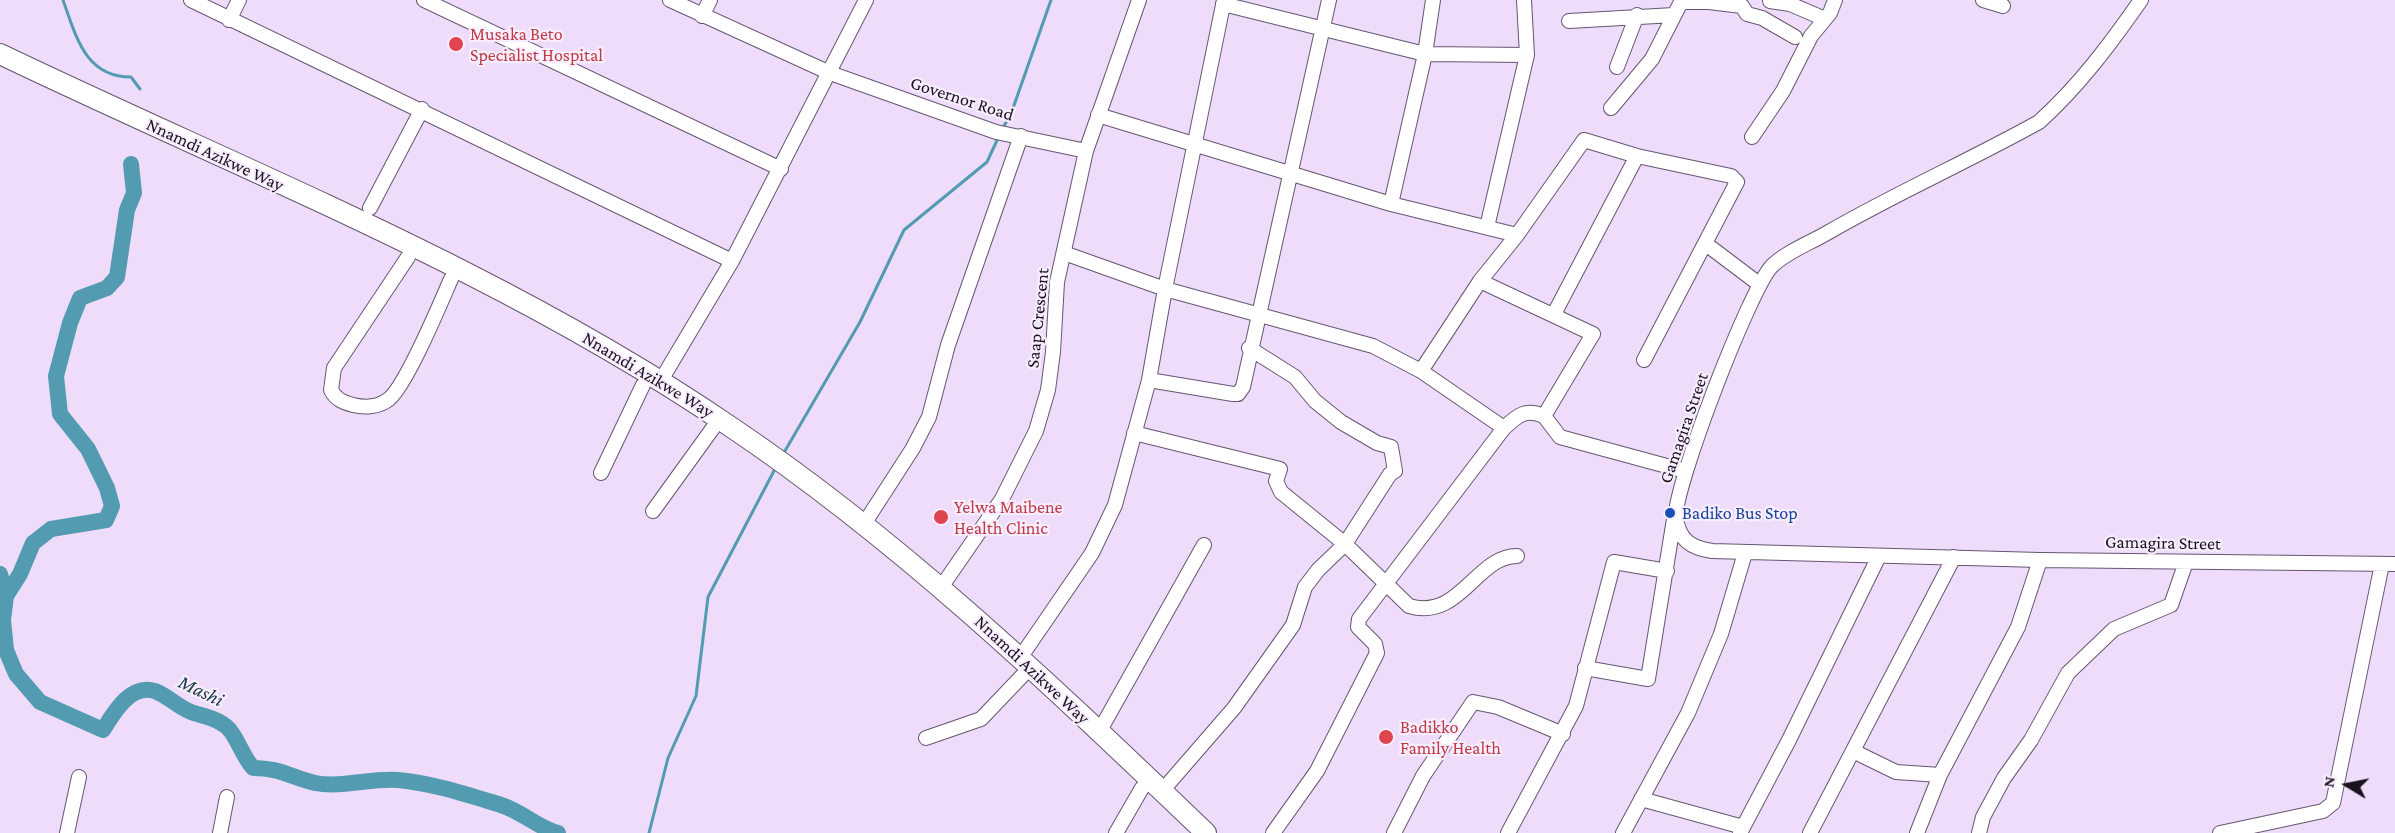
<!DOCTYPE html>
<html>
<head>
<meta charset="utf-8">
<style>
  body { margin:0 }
  #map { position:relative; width:2395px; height:833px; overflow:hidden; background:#eedcfa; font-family:"Crimson Pro",serif }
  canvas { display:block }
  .north { position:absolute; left:2317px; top:755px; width:60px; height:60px; -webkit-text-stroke:4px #f8edff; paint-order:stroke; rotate:280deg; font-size:16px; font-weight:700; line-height:24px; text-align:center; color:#19121d }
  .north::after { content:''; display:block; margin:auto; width:21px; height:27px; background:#19121d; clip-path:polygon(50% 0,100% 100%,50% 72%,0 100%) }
</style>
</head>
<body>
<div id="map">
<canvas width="2395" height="833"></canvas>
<div class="north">N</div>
</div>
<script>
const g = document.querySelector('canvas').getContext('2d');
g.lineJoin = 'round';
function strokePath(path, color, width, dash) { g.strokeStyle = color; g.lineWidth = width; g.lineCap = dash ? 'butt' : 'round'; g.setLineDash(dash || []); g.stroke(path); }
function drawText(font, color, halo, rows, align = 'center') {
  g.font = font + ' "Crimson Pro",serif'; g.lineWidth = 4.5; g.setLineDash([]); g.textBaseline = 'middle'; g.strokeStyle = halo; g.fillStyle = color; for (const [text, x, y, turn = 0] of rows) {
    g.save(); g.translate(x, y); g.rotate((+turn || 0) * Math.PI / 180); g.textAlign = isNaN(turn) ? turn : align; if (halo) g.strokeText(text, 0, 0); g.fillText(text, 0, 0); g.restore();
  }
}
const stream = new Path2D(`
  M63,0C76,36 85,77 131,77L140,89
  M1002,130L1012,111L1051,0
  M782,456L860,322L904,230L987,162L999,136
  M649,833L668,758L696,696L708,597L776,467`);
const river = new Path2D(`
  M131,164L134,193L127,210L117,277L107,288L80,298L70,323L56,376L60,414L88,449L107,488L112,506L106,520L51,529L33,543L20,574L6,596L3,620L6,650L16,674L40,702L103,730C113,714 130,683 155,691C168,696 178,707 191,712C205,717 223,719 232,733C240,745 243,756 253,768C281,768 290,777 315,783C342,788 371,778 398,780C432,783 468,795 501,805C523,812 538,828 558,833
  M0,574L6,596`);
const minor = new Path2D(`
  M191,0L732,261
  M424,0L781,169
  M670,0L830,73L996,132L1086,151
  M1983,0L2003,6
  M2141,0C2111,43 2079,86 2039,122C1969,161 1896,193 1827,233C1810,243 1786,252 1772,266C1751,286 1672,491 1676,518C1679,540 1691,548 1712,551L2040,560L2395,564
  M1770,1L1790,4L1825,19
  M1681,2H1709L1742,6L1747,14L1762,18L1795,37
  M1223,4L1425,54L1527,55
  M702,16L710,0
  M229,20L239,0
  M1569,21L1674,15
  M1617,67L1637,15
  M1611,108L1652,59L1682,0
  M1098,115L1391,204L1517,235
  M1752,137L1783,91L1811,36L1830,13L1835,0
  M1391,204L1425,54L1433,0
  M370,208L422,109
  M1487,227L1527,55L1524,0
  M1706,244L1759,284
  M1064,253L1165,289L1373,346L1421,371L1504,428
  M408,257L334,368L331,390C336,400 343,402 353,405C365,408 379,407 389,399C407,384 440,304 451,279
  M1480,281L1593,334L1544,416L1560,437L1685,471
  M1554,314L1637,156
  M1421,371L1480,281L1517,235L1584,140L1637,156L1731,176L1737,182L1644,360
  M1149,380L1233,394H1238L1243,387L1329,0
  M660,382L732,261L866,0
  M1134,433L1280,469L1276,481L1281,492L1345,544L1409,606C1460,621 1476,556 1517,556
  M601,473L643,385
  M653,511L713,428
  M864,524L913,448L929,417L948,345L1021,136
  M942,586L1002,499L1036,431L1048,390L1053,352L1057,282L1086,151L1139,0
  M1020,658L1092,553L1115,505L1149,380L1165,289L1224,0
  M1585,668L1648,679L1674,519
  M1099,732L1204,545
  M926,738L981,719L1022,676
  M1853,751L1896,772L1940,775
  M1162,791L1234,708L1293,625L1305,587L1318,570L1345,544L1390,474L1395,471L1391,447L1377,443L1341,422L1315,401L1295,377L1249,348
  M1641,799L1743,827
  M67,833L79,777
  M220,833L227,797
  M1116,833L1142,788
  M1273,833L1317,771L1377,653L1375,644L1358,627L1359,619L1504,428C1518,415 1526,408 1544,416
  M1394,833L1423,776L1473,702L1498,707L1563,734
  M1508,833L1576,706L1614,562L1667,571
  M1623,833L1688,713L1721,634L1745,553
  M1740,833L1789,740L1879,556
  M1810,833L1954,557
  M1917,833L1940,775L2018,627L2040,560
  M1979,833L1983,817L2004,778L2031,740L2068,673L2114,629L2171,605L2186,562
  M2220,833L2323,811L2333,803L2382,564`);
const highway = new Path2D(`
  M0,54C246,172 504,272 731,427C905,544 1055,689 1206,833`);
const markers = [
  [456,44,8,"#e0444e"],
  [1670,513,6,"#1a4fb4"],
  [941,517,8,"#e0444e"],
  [1386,737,8,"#e0444e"]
];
const healthNames = [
  ["Musaka Beto",470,34],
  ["Specialist Hospital",470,55],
  ["Yelwa Maibene",954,507],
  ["Health Clinic",954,528],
  ["Badikko",1400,727],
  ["Family Health",1400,748]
];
const streetNames = [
  ["Governor Road",962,99,18],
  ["Nnamdi Azikwe Way",215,155,25],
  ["Saap Crescent",1038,318,-84],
  ["Nnamdi Azikwe Way",648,375,31],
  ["Gamagira Street",1684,428,-71],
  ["Gamagira Street",2163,543,1],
  ["Nnamdi Azikwe Way",1032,670,43]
];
const transitNames = [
  ["Badiko Bus Stop",1682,513]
];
const waterNames = [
  ["Mashi",201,691,26]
];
strokePath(stream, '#529bb1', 3);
strokePath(river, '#529bb1', 16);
strokePath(minor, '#665670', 16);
strokePath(highway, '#665670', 22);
strokePath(minor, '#fff', 14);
strokePath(highway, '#fff', 20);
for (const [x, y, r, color] of markers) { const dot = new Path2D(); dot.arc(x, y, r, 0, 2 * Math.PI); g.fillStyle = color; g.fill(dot); strokePath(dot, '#f8edff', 2); }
drawText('18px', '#be3a42', '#f8edff', healthNames, 'left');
drawText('18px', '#19121d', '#f8edff', streetNames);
drawText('18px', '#164399', '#f8edff', transitNames, 'left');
drawText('italic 20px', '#173a44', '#f8edff', waterNames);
</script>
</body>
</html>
